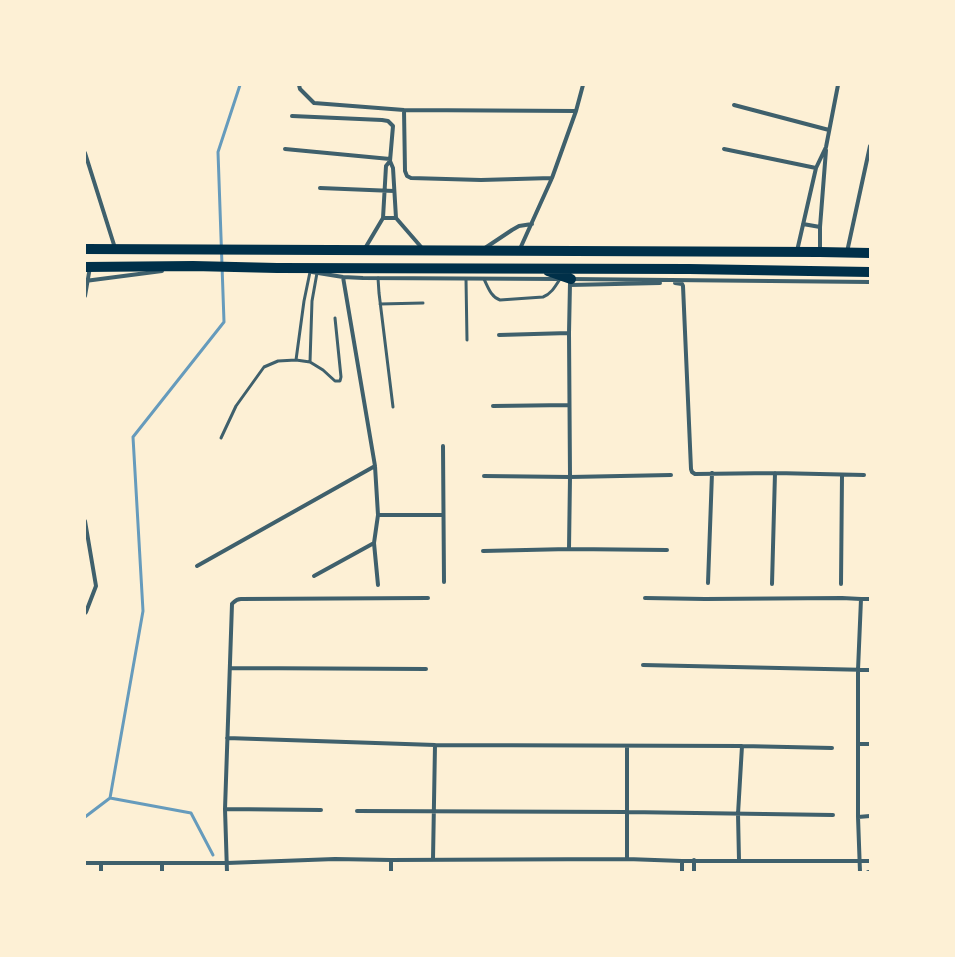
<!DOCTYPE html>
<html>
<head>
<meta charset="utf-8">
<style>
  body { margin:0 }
  #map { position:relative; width:955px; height:957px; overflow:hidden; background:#fdf0d5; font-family:Overpass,sans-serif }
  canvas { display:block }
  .frame { position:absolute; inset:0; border:86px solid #fdf0d5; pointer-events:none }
</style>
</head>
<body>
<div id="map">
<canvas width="955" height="957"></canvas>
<div class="frame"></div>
</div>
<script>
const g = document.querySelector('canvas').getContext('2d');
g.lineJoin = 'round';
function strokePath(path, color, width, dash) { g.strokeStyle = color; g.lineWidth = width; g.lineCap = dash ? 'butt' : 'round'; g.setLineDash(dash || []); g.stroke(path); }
const stream = new Path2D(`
  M85,817L110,798
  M213,855L191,813L110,798L143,611L133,437L224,322L218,152L240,85`);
const service = new Path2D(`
  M378,278L379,293L393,407
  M466,279L467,340
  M484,279C488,287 491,297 500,300L543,297C551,294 555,287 560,279
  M380,304L423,303
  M296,360L304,301L310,272
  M310,362L312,301L317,273
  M221,438L236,406L264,367L278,361L296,360L310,362L323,370L335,381H340L341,377L335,318`);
const minor = new Path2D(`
  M299,85L300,89L314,103L404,110L576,111
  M734,105L829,130
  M404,110L405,171L407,176L411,178L481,180L552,178
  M292,116L382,120L388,121L393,126L390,161L393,168L396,218L422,248
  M285,149L390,159
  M724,149L816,168
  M85,153L115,248
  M320,188L394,191
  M383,218H396
  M803,224L820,227
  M485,248L512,230L519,226L532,224
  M364,250L383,218L386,166L390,161
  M519,251L552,178L576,111L583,85
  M797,251L816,168L826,147L838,85
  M820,251V227L826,150
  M847,252L870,146
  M312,272L343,277L363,278L560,279
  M343,277L375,466L378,515L374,543L378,585
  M571,279L870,282
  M85,281L162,271
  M675,283L682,284L683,286L691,469L692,472L695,474L775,473L864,475
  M570,285L660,283
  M85,296L90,267
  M499,335L569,333
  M493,406L569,405
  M443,446L444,582
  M484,476L570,477L671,475
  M378,515H443
  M85,521L96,586L86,612L85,613
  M569,549L570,477L569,333L570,283
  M483,551L569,549L667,550
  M197,566L375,466
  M314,576L374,543
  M708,583L712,473
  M772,584L775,473
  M841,584L842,475
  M645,598L705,599L842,598L861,599
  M643,665L870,670
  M230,668L426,669
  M227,738L435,745L433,859
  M859,744H870
  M435,745L742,746L832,748
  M225,809L321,810
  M357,811L627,812L833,815
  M858,817L870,816
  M627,859V746
  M739,860L738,814L742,746
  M85,863H227L335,859L391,860L627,859L682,861H870
  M101,872V863
  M162,872V863
  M227,872L225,809L232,604C235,601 236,599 241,599L428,598
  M391,872V860
  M682,872V861
  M694,872V860
  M860,872L858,817V670L861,599H870
  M868,872H870`);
const trunk = new Path2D(`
  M85,249L820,252L870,253
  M85,267L193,266L277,268L689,269L870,272
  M548,271L571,279`);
strokePath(stream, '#669bbc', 3);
strokePath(service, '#3f606c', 3);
strokePath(minor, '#3f606c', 4);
strokePath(trunk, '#003049', 10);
</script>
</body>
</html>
